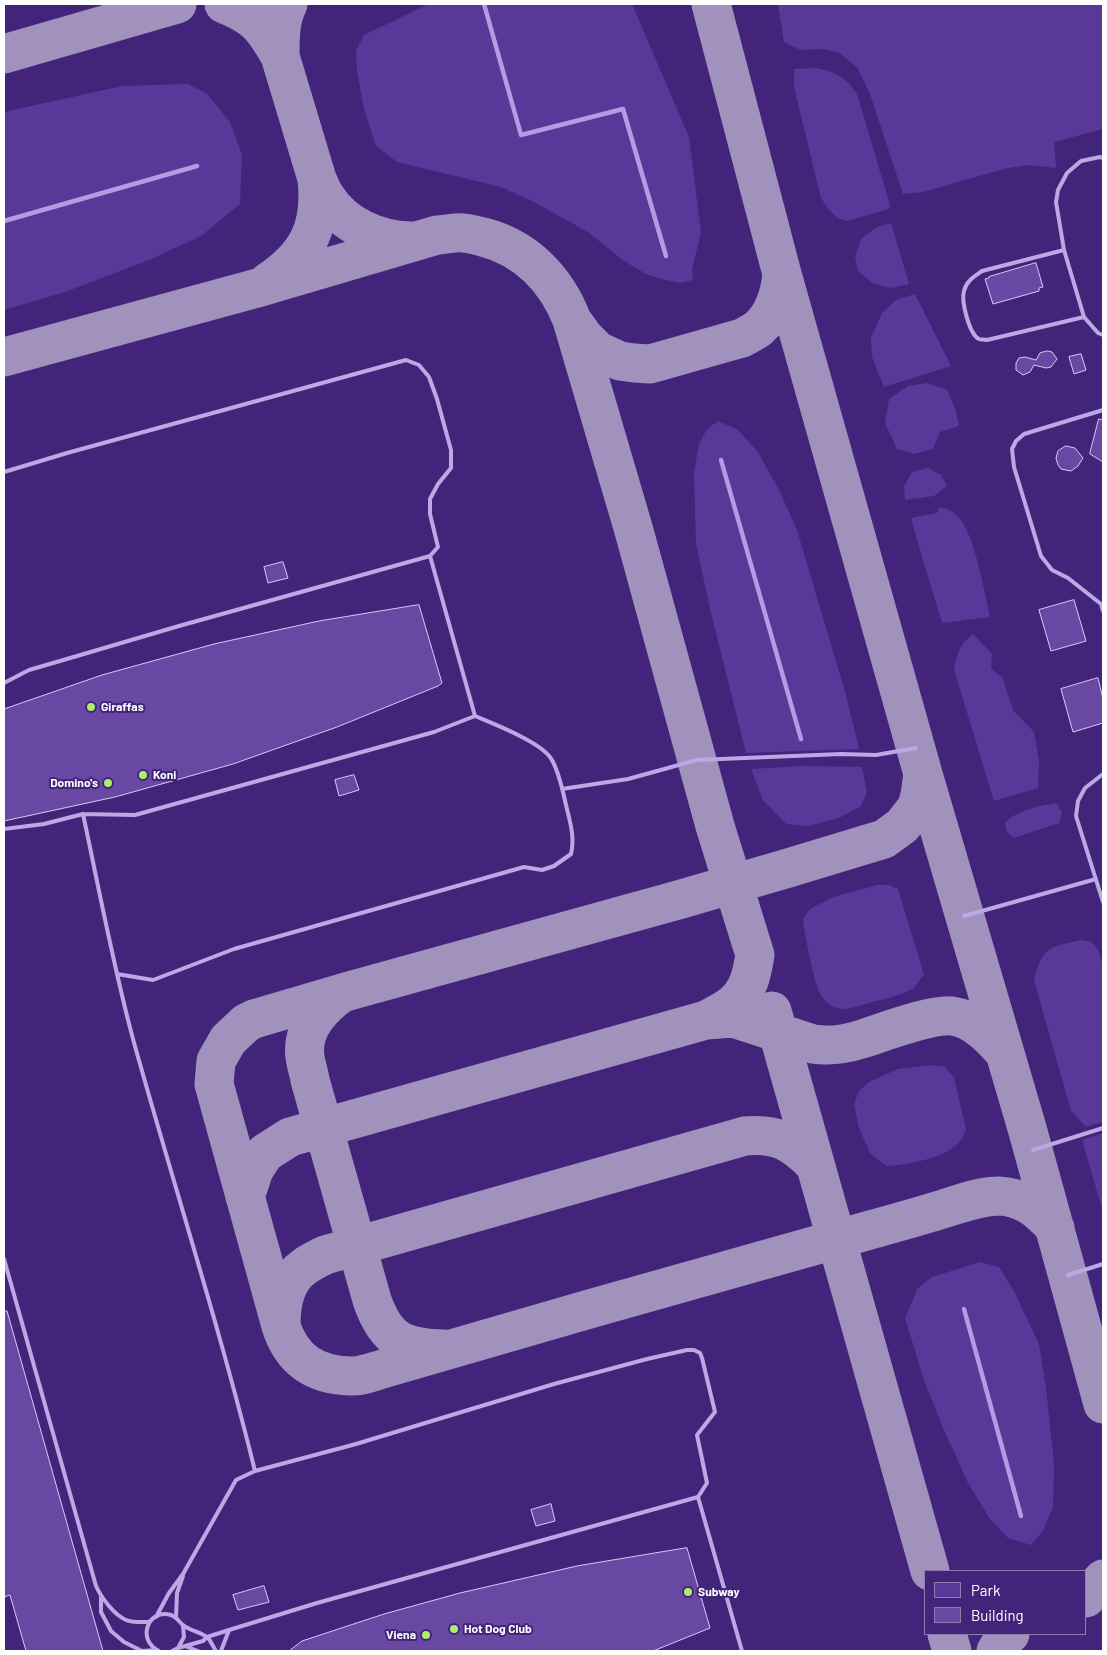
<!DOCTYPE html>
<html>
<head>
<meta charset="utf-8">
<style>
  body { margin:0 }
  #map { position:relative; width:1107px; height:1655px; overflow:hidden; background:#43247b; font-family:Barlow,sans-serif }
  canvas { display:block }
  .frame { position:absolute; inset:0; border:5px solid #fff; pointer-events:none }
  .legend { position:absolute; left:924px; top:1570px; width:162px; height:65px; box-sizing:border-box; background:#43247b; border:1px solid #8e7cb0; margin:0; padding:6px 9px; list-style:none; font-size:15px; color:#fff }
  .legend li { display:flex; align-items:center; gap:10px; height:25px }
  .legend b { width:25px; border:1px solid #8e7cb0 }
</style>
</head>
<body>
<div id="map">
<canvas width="1107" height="1655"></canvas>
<div class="frame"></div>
<ul class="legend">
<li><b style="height:14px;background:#593899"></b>Park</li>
<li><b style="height:14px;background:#6848a2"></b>Building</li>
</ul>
</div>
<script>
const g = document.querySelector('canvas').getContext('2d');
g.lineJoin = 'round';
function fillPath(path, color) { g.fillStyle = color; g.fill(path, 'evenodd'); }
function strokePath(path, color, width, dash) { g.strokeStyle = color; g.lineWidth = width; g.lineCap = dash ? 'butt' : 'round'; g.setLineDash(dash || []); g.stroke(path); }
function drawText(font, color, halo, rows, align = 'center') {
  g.font = font + ' Barlow,sans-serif'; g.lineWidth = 4; g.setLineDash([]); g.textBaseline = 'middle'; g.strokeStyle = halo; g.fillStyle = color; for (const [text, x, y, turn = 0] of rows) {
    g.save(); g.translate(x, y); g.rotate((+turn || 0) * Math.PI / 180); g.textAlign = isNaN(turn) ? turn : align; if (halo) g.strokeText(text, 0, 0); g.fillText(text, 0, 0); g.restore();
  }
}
const green = new Path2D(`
  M429,4H632L689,137L701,233L692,269L693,280L680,283L661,279L646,274L624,261L588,232L534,202L501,187L397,162L376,146L364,109L357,71L356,51L364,35Z
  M778,4H1103V129L1054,142L1056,168L1028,165L1007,168L923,192L903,194L870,94L857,67L839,53L823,49L800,50L784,42Z
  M815,68C836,72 845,76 857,94L890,205L889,209L847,221L838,218L829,210L821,198L794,87V69Z
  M188,84L207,94L230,122L242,155L240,204L201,236L149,260L65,292L4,310V112L122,86Z
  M891,223L909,284L891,288L872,283L858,271L855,256L862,238L877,227Z
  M915,294L951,366L884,387L872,357L871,338L882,313L896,300Z
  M927,383L947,390L955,408L959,426L940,432L933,449L914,454L897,449L885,423L889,399L908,386Z
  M718,421L738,430L758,452L779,490L797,530L846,695L859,749L746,753L710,609L696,543L694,473L699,444L707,429Z
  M928,468L941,475L947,486L934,496L905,500L904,486L912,472Z
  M939,507C948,508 956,513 961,520C975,539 985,593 990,617L942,623C932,588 920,553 911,518L937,513Z
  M973,634L992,654L991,669L1002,677L1013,710L1034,732L1039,761L1038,788L994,801L954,670C957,654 959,645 973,634Z
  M802,766L862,767L867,792L861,806L839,818L808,826L786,824L763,800L751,769Z
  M1056,803L1062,812L1059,823L1014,838L1007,832L1005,823C1017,810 1039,806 1056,803Z
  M877,885H889L898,889L924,975C919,979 917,986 912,989C900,996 885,999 872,1002C863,1005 851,1009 842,1009C835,1009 826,1003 822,997C814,985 805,936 803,919L810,909L833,897Z
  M1081,940L1092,942L1099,952L1103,966V1122L1086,1127L1071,1111L1034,980C1042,947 1050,947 1081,940Z
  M931,1065L945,1067L954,1078L966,1129C964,1133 963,1137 961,1140C948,1158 907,1165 886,1166L870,1153L859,1128L854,1104L859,1091L869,1082L898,1069Z
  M1103,1133V1212L1082,1140Z
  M980,1262L999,1267L1015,1293L1039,1344L1046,1388L1054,1464L1053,1507L1043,1531L1031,1545L1008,1538L990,1519L968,1483L943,1428L924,1380L905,1318L918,1288L932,1277Z`);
const stream = new Path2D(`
  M484,4L521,135L623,109L666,256
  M4,221L197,166
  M721,460L801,739
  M964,1309L1021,1516`);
const taxiway = new Path2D(`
  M224,4C256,17 263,26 280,56L317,179C320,185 322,192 326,197C344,226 378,240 410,241
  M711,4L782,274L923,774L1027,1128L1103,1404
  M4,54L177,4
  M280,56C280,37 280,20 288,4
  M268,282C308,255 322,227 317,179
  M574,323L584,337L598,351L620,361L634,363L650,364L742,338C747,335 754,332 759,328C774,314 780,294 782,274
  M4,357L261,287L437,235C443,235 450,233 456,233C464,232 475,235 483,237C526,248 556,279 572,320L634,531L715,826L755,955C752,973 749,991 733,1004C726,1010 715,1015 706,1020
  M923,774L920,795L917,807L902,826L884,839L785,869L678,900L349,991L254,1019L246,1023L228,1040L216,1061L214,1084L281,1326C292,1360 315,1375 350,1376C361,1377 375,1371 386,1368C417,1359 448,1350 479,1341C609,1303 739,1266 870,1230C895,1223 921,1216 946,1208C963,1203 981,1196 999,1196C1024,1197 1039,1210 1055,1228
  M342,993C321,1008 301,1029 305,1057C306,1065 309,1073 310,1080L372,1300C386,1341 404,1348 444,1349
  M772,1011L930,1571
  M245,1197L254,1170L265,1153L290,1137L706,1020L733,1018L813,1044C830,1047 846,1044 862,1039C884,1032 931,1014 952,1016C974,1019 991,1037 1005,1053
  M281,1325C281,1304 285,1280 304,1267C310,1262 318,1259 325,1255L745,1136C777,1133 793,1142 814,1164
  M1086,1598L1103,1579
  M947,1634L952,1651
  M996,1651L1003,1640L1010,1634`);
const building = new Path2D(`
  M1036,263L1043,287L1039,288V291L993,304L985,279L989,278V277Z
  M1048,351L1052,352L1057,359L1051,367L1046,368L1034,365L1030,372L1023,375L1016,370V363L1019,358L1025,357L1036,360L1040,353Z
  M1081,354L1086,370L1074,374L1069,357Z
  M1099,419L1103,420V462L1090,454Z
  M1066,446L1075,448L1083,458L1078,466L1071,471L1061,469L1058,465L1056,458L1058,451Z
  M283,562L288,578L268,583L264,567Z
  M1074,600L1086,641L1051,651L1039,610Z
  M419,605L442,683L438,686L337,727L233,764L115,797L4,821V709L102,675L214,644L319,621Z
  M1098,678L1103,699V723L1073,732L1061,689Z
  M354,775L359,790L339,796L335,780Z
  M4,1311H7L103,1651H26L10,1595L4,1597Z
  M551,1504L555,1521L536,1526L531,1510Z
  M687,1548L710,1628L653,1651H289L302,1641L308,1639L384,1614L460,1593L577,1566Z
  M264,1586L269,1602L238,1610L233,1595Z`);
const service = new Path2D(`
  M1064,250L982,271C975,276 966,281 964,291C961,301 969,334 979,339C981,340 984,339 987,340L1084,317L1064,250L1056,202L1058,190L1067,173L1081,161L1100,157L1103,158
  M1084,317L1098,333L1103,335
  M1103,410L1024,434L1016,441L1012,449L1014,467L1041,556L1052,570L1068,578L1101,604L1103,611
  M4,472L67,453L406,360L419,365L429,377L437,399L451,450V468L438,484L430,499V514L438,547L430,556
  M4,683L29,670L60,661L179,626L430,556L475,716
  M1103,774L1085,788L1078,801L1076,816L1103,902
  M562,789L628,779L697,760L841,754L876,755L916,748
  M4,829L44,824L83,814
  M964,916L1096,879
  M117,974L153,980L234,949L524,867L542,870L554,866L571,854C575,836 570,822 566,805C563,791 558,768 550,757C538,741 494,724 475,716L434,732L135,815L83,814C99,889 113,965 133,1039C173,1183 219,1325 255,1471L356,1444L554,1384L647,1359L687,1350H694L700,1353L702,1358L715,1412L697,1435L707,1483L698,1497
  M1033,1150L1103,1128
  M4,1259L96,1586C101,1597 114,1615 126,1620C133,1623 142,1622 150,1622
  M1068,1275L1103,1264
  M101,1597V1612L111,1631L124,1642L142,1651L156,1650
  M156,1617L169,1593L183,1574L236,1480L255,1471
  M176,1618L177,1593L183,1576
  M185,1646L198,1651
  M178,1648L184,1637L183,1625
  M159,1651C136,1640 148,1608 171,1615C177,1617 179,1622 183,1625C190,1631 202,1632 208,1638C211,1641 213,1647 216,1651
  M172,1651L178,1648L203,1641L207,1637L229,1630L317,1603L698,1497L742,1651
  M221,1651L229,1630`);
const markers = [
  [91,707,5,"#adef6c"],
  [143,775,5,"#adef6c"],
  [108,783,5,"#adef6c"],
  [688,1592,5,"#adef6c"],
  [454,1629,5,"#adef6c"],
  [426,1635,5,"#adef6c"]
];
const poiNames = [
  ["Giraffas",101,707],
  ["Koni",153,775],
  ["Domino's",98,783,"right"],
  ["Subway",698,1592],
  ["Hot Dog Club",464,1629],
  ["Viena",416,1635,"right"]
];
fillPath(green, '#593899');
strokePath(stream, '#b49ce5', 4.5);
strokePath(taxiway, '#a192bd', 39);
fillPath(building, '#6848a2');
strokePath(building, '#d8cbf4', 1);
strokePath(service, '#bca8e5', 4);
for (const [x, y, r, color] of markers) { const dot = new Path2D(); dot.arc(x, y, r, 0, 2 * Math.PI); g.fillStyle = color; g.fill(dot); strokePath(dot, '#43247b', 2); }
drawText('bold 12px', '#fff', '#43247b', poiNames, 'left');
</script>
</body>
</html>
